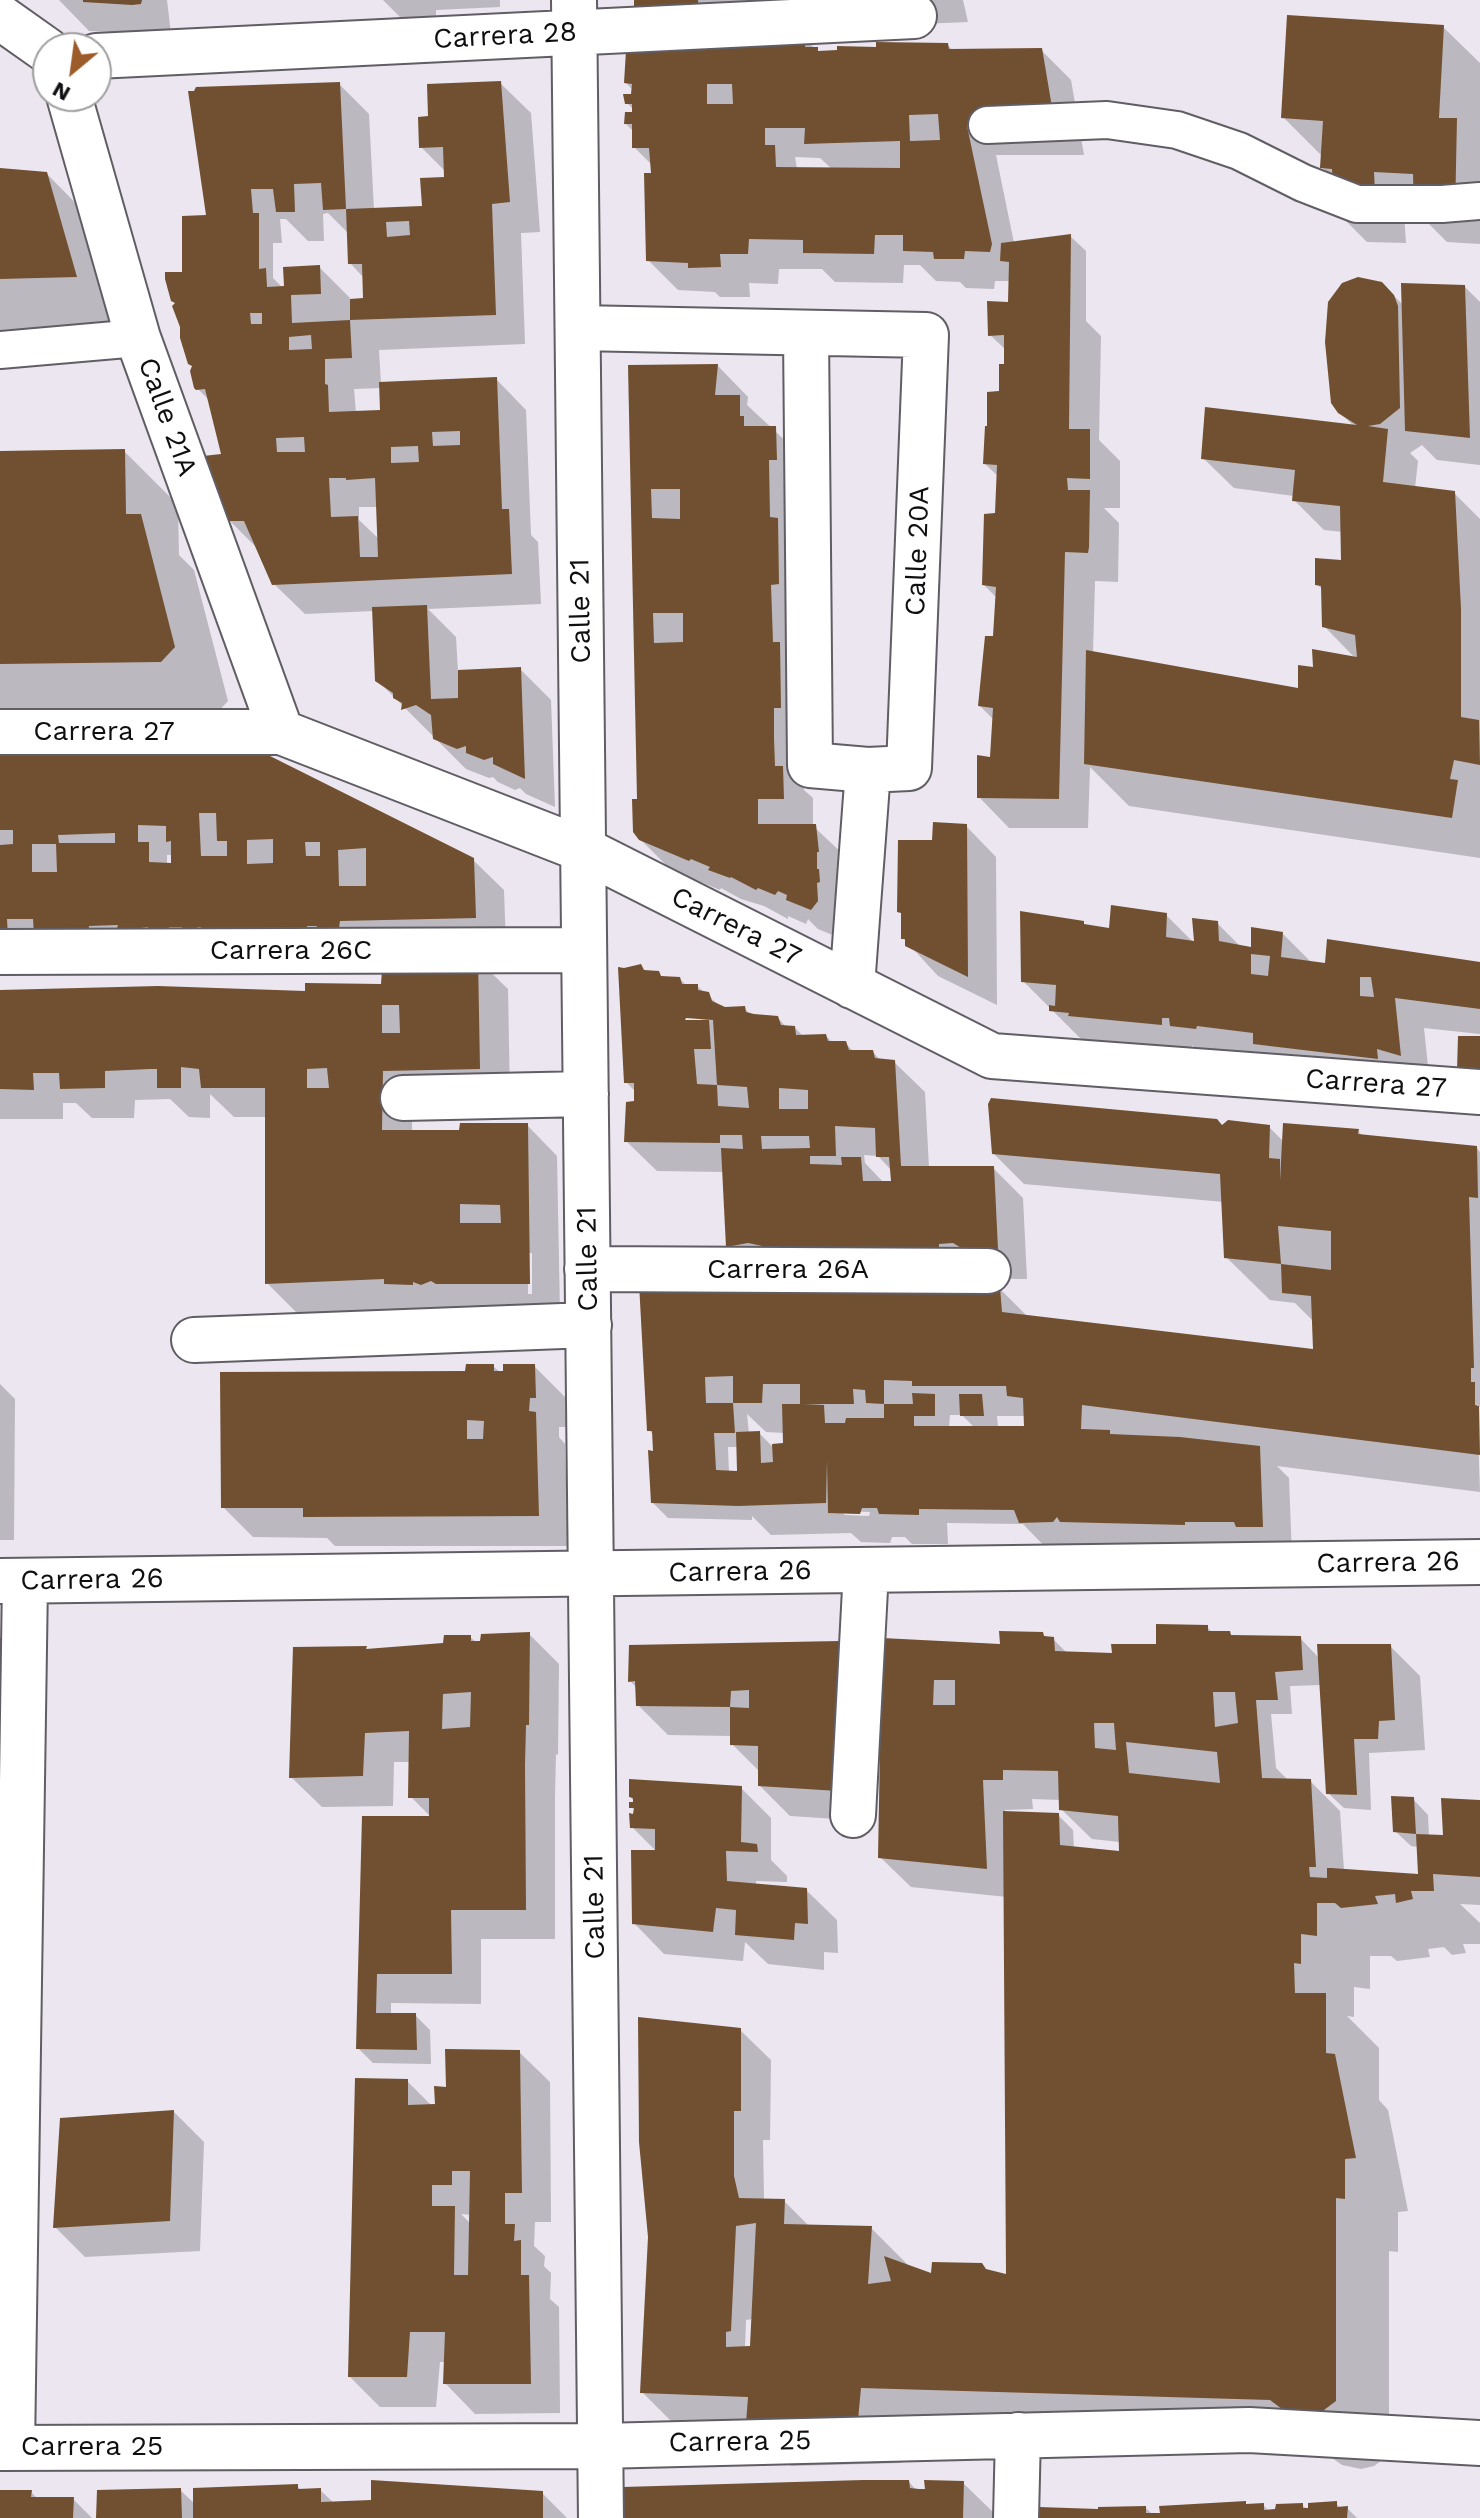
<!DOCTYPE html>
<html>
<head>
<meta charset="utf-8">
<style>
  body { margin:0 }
  #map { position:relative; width:1480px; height:2518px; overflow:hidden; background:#ebe6ef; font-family:"Work Sans",sans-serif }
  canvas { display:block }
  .north { position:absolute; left:32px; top:32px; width:80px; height:80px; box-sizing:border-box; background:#fff; border:2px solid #9f9f9f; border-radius:50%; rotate:209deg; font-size:22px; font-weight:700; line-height:32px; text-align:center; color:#0f0e10 }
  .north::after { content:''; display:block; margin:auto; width:28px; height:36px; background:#9d5b29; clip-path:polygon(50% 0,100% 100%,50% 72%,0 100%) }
</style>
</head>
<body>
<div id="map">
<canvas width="1480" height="2518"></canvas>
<div class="north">N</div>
</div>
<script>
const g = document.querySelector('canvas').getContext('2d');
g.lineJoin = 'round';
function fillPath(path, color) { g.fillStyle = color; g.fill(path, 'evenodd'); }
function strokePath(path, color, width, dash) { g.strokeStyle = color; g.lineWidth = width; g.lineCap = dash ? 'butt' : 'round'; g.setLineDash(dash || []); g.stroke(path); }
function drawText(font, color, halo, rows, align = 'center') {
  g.font = font + ' "Work Sans",sans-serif'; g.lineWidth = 8; g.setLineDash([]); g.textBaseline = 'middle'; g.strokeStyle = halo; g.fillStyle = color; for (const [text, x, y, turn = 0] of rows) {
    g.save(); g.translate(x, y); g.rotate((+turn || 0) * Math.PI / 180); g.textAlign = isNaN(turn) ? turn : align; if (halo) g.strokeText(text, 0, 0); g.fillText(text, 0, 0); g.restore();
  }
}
const shadow = new Path2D(`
  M59,0H167L171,34L89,31Z
  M383,0H500V7L436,10V22L406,23Z
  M636,0H780L785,24L821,53L947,45L954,51L1041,50L1071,80L1084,155H996L1014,243L1070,236L1086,251V321L1101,336L1099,440L1120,461V508H1104L1119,523L1118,582L1095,581L1093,653L1300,690L1315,669L1356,659L1324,626L1323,590L1317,584L1343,562V532L1324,530L1294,500V496L1234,488L1203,458L1354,426L1339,412L1385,287L1403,305L1465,287L1480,302V465L1437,460L1422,445L1410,453L1418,461L1415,488L1454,493L1480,519V858L1129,806L1090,767L1088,828H1009L979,797L992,759L994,720L980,706L995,638L997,598L984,585L997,515L999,477L985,464L1006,366V350L990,335L1010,304V281H995L994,289L966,288L960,282L936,281L920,265H904L903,283L835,282L822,269H779L778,284L749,283L750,297H720L715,292L678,290L648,260L652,165L634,147V132L626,124L634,114V110L627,103L633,97V90L626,83L665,35L636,6ZM795,157L820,158L832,169H797Z
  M872,0H963L968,22L897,25Z
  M1443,27L1480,63V244L1447,242L1419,214L1404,213L1406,243L1367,242L1336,211L1335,180L1322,167L1323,157L1283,117Z
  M500,83L531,113L540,232L521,233L525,344L379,350L381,384L496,379L526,410L531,535L538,542L541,604L428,609L456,637L458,672L520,669L551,700L555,807L526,794L520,788L515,790L498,782L493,777L489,778L466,769L377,680L374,611L305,614L274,584L259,550L229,520L224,456L210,401L196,387L184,273L208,217L339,84L369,114L374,210L424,207L446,179V172L421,147L430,118ZM328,213L349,234L350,263L364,278L365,300L350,301V298L319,267L286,291L273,278V243H282L280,219H286L308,241H324L323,214ZM381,388L382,412L356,413L354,389ZM359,507H376L378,510L380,540L359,520Z
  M0,171L46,173L100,228L129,330L0,334Z
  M718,366L748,397L747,405L805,459L804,790L813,798V826L845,856L842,939L818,929L808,919L806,924L788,916V919L764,906L741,899L721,888L720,890L671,870L640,839L630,367Z
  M124,451L178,505L179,555L194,570L228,701L215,715L0,717V453Z
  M0,756L473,860L504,890L506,947L0,963ZM167,855H173V865L167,864Z
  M966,826L996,857L997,1005L938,976L903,938V915L899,911L934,842Z
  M1166,915L1196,945L1217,923L1241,947L1253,949L1282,933L1312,963L1480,964V1034L1424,1028L1430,1085L1202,1055L1192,1045V1054L1082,1040L1023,981L1083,923L1087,927L1111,930Z
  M477,959L508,989L510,1099L412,1100V1132H461L527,1125L557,1156L560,1314L416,1313L412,1309L297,1313L267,1283V1117H234L210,1094V1118L189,1117L170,1099L135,1100L134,1118H92L76,1103H63V1119H0V992L308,993L383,986ZM528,1253H532V1294H528Z
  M640,966L647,972L663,978L680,979L687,986H697L722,1008H744L752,1016L778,1018L786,1027L795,1028L803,1036H826L833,1043H845L854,1052H873L881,1061L894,1062L925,1092L929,1168H993L1023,1198L1027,1279L758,1276L728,1246L724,1172L657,1171L626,1141L636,1102V1092L626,1082ZM685,1016L705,1020L682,1022ZM864,1155L878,1156L892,1171L894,1183H884L865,1163Z
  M1222,1127H1269L1284,1142L1358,1131L1363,1136L1476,1147L1480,1152V1407L1477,1404L1480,1492L1277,1466L1289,1478L1292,1557L1051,1553L1023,1524L947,1523L948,1544H912L905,1537H892L890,1543L861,1542L851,1533L771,1535L752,1516V1520L668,1518L652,1502L654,1435L649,1430L641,1285L1000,1289L1028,1317L1319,1352L1314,1322L1295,1303L1270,1300L1226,1257L1224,1202L1024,1184L994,1154ZM747,1414L766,1432L785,1433L786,1445L772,1446L759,1433L749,1434ZM950,1415H962L974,1427H949ZM997,1416H1026L1027,1428L998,1427ZM728,1447H738L740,1477L729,1473ZM841,1511L870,1512L869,1516L845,1515Z
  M493,1366L501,1373H505L534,1366L565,1397L566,1427H559V1437L565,1444L568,1546H335L327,1538L253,1537L223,1507L467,1373Z
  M0,1384L15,1399L14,1540H0Z
  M1207,1627L1213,1633H1229L1233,1637L1300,1638L1319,1658L1390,1646L1420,1676L1425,1750L1369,1753L1371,1810L1344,1808L1328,1793L1321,1685L1290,1686L1292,1714H1271L1276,1768L1289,1781H1310L1340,1811L1344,1870L1420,1875L1418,1847L1411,1846L1395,1831L1413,1799L1428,1815L1429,1836L1445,1837L1480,1802V1905L1460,1904L1480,1923V1944H1463L1466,1953L1452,1955L1444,1947L1428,1949L1430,1957L1397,1961L1391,1956H1370V1989L1354,1987V2017L1347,2016L1379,2048V2100L1388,2110L1408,2211L1398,2212V2252L1389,2251V2455L1374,2466L1361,2469L1342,2465L1325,2453L904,2417L901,2463L791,2466L751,2426L672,2422L642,2392L740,2030L771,2060L770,2140H763L764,2200L784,2201L809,2226L871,2228L911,2268L933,2276L987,2272L1008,2280L1007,1897L911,1887L880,1857L884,1640L1002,1646L1042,1634L1046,1638L1053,1639L1068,1654L1114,1656L1158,1646ZM1032,1799L1061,1800V1809L1092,1839L1120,1842L1125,1854L1074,1849L1073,1830L1058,1815L1005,1813V1810L1033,1809ZM753,2319L752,2348H745L746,2320Z
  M529,1634L559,1664L558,1755L556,1754L555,1797V1939H481V2004L391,2003V2015H415L430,2030L431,2064L373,2063L358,2048L364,1818H432L411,1797V1762H394L393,1806L322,1807L291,1777L366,1648L369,1651L445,1644L470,1637L477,1643Z
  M840,1643L870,1674L868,1821L790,1816L760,1786V1772L732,1744V1736L668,1735L638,1705L637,1688L630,1681Z
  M741,1788L771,1818V1860L787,1876V1882L756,1881V1885L806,1890L837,1920L838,1953L824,1952V1970L768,1964L745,1942L743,1961L664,1954L634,1923L657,1852L632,1827L636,1811L631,1807L635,1804L631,1797Z
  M519,2052L550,2082L551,2222H535L534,2246L545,2256L544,2266L551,2273L550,2299L559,2307L560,2413L475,2414L445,2383L446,2362H440L436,2407H380L350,2377L407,2081L432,2106H437L448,2089ZM461,2214L471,2215V2224Z
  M174,2112L204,2142L200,2251L85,2257L55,2227Z
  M909,2482L917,2491L963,2483L994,2513L993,2518H626Z
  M297,2486L302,2491L320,2490L334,2503L542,2493L567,2518H98L180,2490L195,2504Z
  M31,2492L38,2499H73L92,2518H0V2493Z
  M1336,2503L1341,2509L1347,2508L1357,2518H1041L1146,2508L1153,2515L1248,2506L1263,2505L1270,2512L1302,2505L1308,2510Z`);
const building = new Path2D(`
  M83,0H142L141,4L132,5L83,2Z
  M634,0H698L699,7H634Z
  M1287,15L1444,25L1439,118H1457L1455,215L1414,212L1413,174L1374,172L1376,213L1334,212L1332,169L1320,168L1323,121L1281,118Z
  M627,34L806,40L805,47H818V51L837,50V46L876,47V42L948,43L949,49L1042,48L1055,125L967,126L992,244L990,252L965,251L964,259H934L933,252L903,251V235H875L874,254L803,253V240L749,239L748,254H720L721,267L688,268V263L646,261L644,173H651L649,148H632V124H624L625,112H632V104H625L623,94H631L632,84L624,83ZM707,84H732L733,104H707ZM938,114L940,140L910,141L909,115ZM765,128H805L804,144L900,141V168L776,167L775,145H765Z
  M501,81L510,202L492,204L496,315L350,320L352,358L325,359V384L328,385L329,412L380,410L379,382L497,377L502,509H509L512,574L272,585L244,521H228L203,456L221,454L205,389L196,390L194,388L190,371L192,366L188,364L180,338V327L172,306L175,303L171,301L165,279V272H182V216L206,215L188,91H194L196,87L340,82L346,209L323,210L321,183L294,184L295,212H276L273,189H251L253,213H259V269L266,268L267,287L284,286L283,267L320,265L321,294L291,295L292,323L350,320V299L363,298L362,264H348L346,209L422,206L420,178L444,177L443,147L419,148L418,117L428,116L427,84ZM409,221L410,235L387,237L386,222ZM250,313H262V324H251ZM311,335L312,349L289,350V337ZM460,431V445L433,446L432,432ZM304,437L305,452H277L276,438ZM418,446L419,462L391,463V447ZM329,478H346V480L375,478L378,557H360L358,516L331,517Z
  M0,168L47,172L77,277L0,279Z
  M1071,234L1069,429H1090V479L1067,478L1068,490H1090L1089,547L1088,553L1065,552L1059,799L977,798V755L990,757L993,708L978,706L985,636H993L996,587L982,585L984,514L995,513L997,465L983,464L985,426H987V392L999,391V364H1004V335L988,336L987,301L1008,302L1009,262L1000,261L1001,243Z
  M1358,277L1382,282L1394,295L1398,306L1400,408L1380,424L1368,426L1388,429L1383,482L1455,491L1461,609V717L1479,720L1480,765L1454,760L1450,779L1458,780L1452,818L1084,764L1086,650L1298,688V665L1313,667L1312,649L1357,657L1355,635L1322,627L1321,586L1315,585V558L1341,560L1340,506L1292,501L1295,470L1201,459L1205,407L1357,425L1338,413L1331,403L1325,342L1328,302L1342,283Z
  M1401,283L1465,285L1470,438L1405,431Z
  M718,364L715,395H740V416H744V426H776L777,460H769L770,517L778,518L779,584L771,585L773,642H780L781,708H774V738L775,766H783L784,799H758V824H816L819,852H817V869H819L820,882L817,883L818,901L811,910L786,900L787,895L778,891L775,895L758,888L756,890L731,877L730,878L708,870L710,867L691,859L689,861L639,840L633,832L632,799H637L628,365ZM651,489H680V519L652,518ZM653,613H683V642L654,643Z
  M125,449L126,514H141L175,647L161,662L0,664V451Z
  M427,605L431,699L458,698V670L521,667L525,779L493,764V757L484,760L466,753V746L457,749L433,739L431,715L416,705L401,710L402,703L393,698V693L375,681L372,607Z
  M256,749L474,858L476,918L340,921L339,928L316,929L317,926H307V929H228L202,932L201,927H197L198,933L182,932V927H169V932H149L148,927L141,928V932L123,933V928H117L118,925L89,926L88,934L34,935L33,919H7L8,937H0V845L13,844V830H0V754ZM199,813H216L217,841H227V856H201ZM138,825L166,826V842L171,841V863L149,862V842H138ZM115,833V843H59L58,835ZM273,839V863L247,864V840ZM305,842H320V856H306ZM32,844H56L57,872H32ZM366,848V886H339L338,850Z
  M933,822L967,824L968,977L905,946V939H901V913L897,912L898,840H932Z
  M1111,905L1167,913L1166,937L1194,941L1192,918L1218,921L1219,941L1251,947V927L1283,932L1281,957L1325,963L1327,939L1480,962V1009L1395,998L1401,1056L1377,1049L1378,1059L1253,1044V1033L1197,1026L1196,1029L1170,1026L1169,1018H1162V1025L1068,1016L1069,1013L1049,1011V1005L1055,1006L1056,985L1021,982L1020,911L1084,921V924L1109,928ZM1251,954L1270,956L1268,976L1251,974ZM1360,977H1371L1374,997L1360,996Z
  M478,957L480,1069L383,1071L382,1130H459L460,1123H528L530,1284H436L431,1281L421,1285L413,1282V1285L384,1284V1279L265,1284V1088H201L199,1069L181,1067V1088H157V1069H150L105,1071V1088L60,1089L59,1073H33L34,1090L0,1089V990L158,986L305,991V983L381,984L382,970ZM382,1005H399L400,1033H382ZM327,1068L329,1088H307V1069ZM460,1204L500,1205L501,1223H460Z
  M641,964L644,970L659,971L661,976L680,977L682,984H698V990L709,992L712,1001L725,1007L745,1006L746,1012L754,1014L778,1016L781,1025L795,1026L796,1035L826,1034L828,1041H846L849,1050H873L875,1058L895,1060L901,1166H994L998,1249H963L953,1243L939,1244V1249L767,1247L748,1243L726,1247L721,1148L743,1149L742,1135H720V1143L624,1142L626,1102L634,1101V1083H624L618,967L624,968ZM686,1018L713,1020L717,1085L697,1084L694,1049H711L709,1020H685ZM717,1085L747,1087L749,1108L718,1106ZM779,1088L808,1090V1109H779ZM835,1126L875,1128L876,1157H889L891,1181H863L861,1157H841L842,1165L810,1164V1156H836ZM761,1136H809L810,1148L762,1149Z
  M1458,1036H1480V1074L1457,1070Z
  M991,1098L1217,1119L1222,1125L1228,1120L1270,1125L1269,1158L1280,1159V1181L1283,1123L1359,1129L1358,1134L1477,1146L1478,1198L1469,1197L1474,1368H1471V1382H1475V1405L1479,1406L1480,1455L1082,1405L1081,1429L1110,1430V1434L1180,1437L1260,1446L1263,1527H1236L1234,1522H1185V1525L1060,1522L1057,1517L1053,1522L1019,1523L1014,1510L919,1509V1515L879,1514L877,1508H862L860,1514L828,1513L827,1461L826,1503L738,1506L651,1503L648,1450L653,1451L652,1431H647L639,1283L1000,1287L1002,1312L1313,1349L1311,1296L1282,1293L1281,1264L1224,1258L1220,1174L992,1154L988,1104ZM1278,1226L1331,1231V1270L1281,1264ZM733,1376V1403H762L763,1384H800V1404H782L783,1443L772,1444L773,1462L761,1463L760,1431L736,1432L737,1471L716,1470L714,1433H735L733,1403H706L705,1377ZM884,1380L912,1381V1386H1006L1007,1396L1023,1398L1024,1426H914V1416H935V1394L912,1393L913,1404H884V1418H846L845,1423H825L824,1405L804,1404H854L853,1389L865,1390L866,1403L884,1404Z
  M466,1364H494V1371H503V1364H535L536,1398H530L529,1411L536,1412L539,1516L303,1517V1508H221L220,1372L465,1371ZM467,1420L484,1421L483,1439H467Z
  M959,1394H982L984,1416H960Z
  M1156,1624L1208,1625V1631H1230L1231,1635L1301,1636L1303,1670L1275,1672L1278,1700H1256L1262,1778L1311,1779L1316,1867H1309L1310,1877L1327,1878V1868H1331L1418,1874L1416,1834L1443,1835L1441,1798L1480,1800V1877L1433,1874L1434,1891H1411L1413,1899L1396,1903L1395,1894L1375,1896L1378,1904L1341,1908L1335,1903H1317V1936L1301,1934V1964L1294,1963L1295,1993H1326V2053L1335,2054L1356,2158L1345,2159V2199L1336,2198V2401L1320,2413L1286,2412L1270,2400L861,2388L858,2420L746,2423L748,2397L640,2393L648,2237L639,2142L638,2017L741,2028V2111H734V2176L739,2198L785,2199L784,2224L872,2226L868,2284L891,2281L884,2256L931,2273L932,2262L982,2263L986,2269L1006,2274L1003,1811L1059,1813L1060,1845L1119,1851L1118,1816L1059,1810L1058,1771L1003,1770V1780H983L987,1869L878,1858L882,1638L1000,1644L999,1631L1043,1632L1044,1636L1054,1637L1055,1651L1112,1653L1111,1644H1156ZM934,1680H955V1705H933ZM1213,1692H1235L1238,1723L1215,1727ZM1094,1723H1114L1116,1750L1095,1748ZM1126,1742L1217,1752L1220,1783L1129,1773ZM756,2223L750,2346L726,2347V2332L731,2331L736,2226Z
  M530,1632L529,1725H526L525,1765L526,1910H451L452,1974H377L376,2013H416L417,2050L356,2049L362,1816H429V1798H408L409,1731L365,1733L363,1776L289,1778L293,1647L367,1646L366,1649L443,1643L444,1635H471V1641H480L481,1634ZM471,1692L470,1727L442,1729L443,1694Z
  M11,1637L2,1754H0V1638Z
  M840,1641L838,1791L758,1786V1746L730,1745V1707L749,1708V1690L731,1691L730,1707L636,1706L635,1681L628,1682L629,1645Z
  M1317,1644H1391L1395,1720L1379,1721L1378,1739H1354L1357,1795L1326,1794Z
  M629,1779L742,1786L741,1842L757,1844L758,1852L726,1851L727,1881L807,1888L808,1924L795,1923L794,1940L735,1935L736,1910L716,1908L713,1932L632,1924L631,1850H655V1829L630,1828L629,1813L633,1814L634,1808H629V1802H633V1798L629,1797Z
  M1391,1796L1414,1797L1416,1834L1393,1832Z
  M445,2049L520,2050L522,2193H505V2224H515L514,2241L521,2240V2275H529L531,2384H443L445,2332H410L407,2377H348L355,2078L408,2079V2105L435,2104L434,2086L446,2087ZM452,2171H470L468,2275H454L455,2206H432V2185H452Z
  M174,2110L170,2221L53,2228L60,2118Z
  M371,2480L543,2491V2518H193V2488L298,2484V2489L321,2488V2502L371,2500Z
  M863,2480H909L910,2488L919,2489H925L924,2480L964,2481L963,2518H624L623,2487Z
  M181,2488L182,2518H96L97,2490Z
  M0,2490H32L31,2497H74L73,2518H0Z
  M1246,2501V2504L1264,2503V2510L1275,2509L1276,2504L1303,2503V2508H1308V2503L1337,2501V2507L1348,2506L1347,2518H1039V2507L1098,2509V2507L1146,2506V2513H1160L1159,2506Z`);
const service = new Path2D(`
  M987,125L1107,120L1177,130L1239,151L1303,183L1357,204H1442L1480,201
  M0,350L138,338`);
const minor = new Path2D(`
  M574,0L601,2518
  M0,17L48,51
  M96,56L914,16
  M69,96L138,338L281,732
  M578,328L926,335L909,768L868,770L810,765L806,333
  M0,732H281L584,850L992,1056L1480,1092
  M0,952L583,950
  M852,986L868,770
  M403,1098L586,1094
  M587,1269L988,1271
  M194,1340L589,1325
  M0,1581L1480,1562
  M853,1815L866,1570
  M0,2448L600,2446L1249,2430L1480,2443
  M12,2448L25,1581
  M1016,2518L1018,2435`);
const streetNames = [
  ["Carrera 28",505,36,-3],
  ["Calle 21A",167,417,70],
  ["Calle 20A",918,551,-88],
  ["Calle 21",581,611,-91],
  ["Carrera 27",104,732],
  ["Carrera 27",736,927,27],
  ["Carrera 26C",291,951],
  ["Carrera 27",1376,1084,4],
  ["Calle 21",588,1259,-91],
  ["Carrera 26A",788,1270],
  ["Carrera 26",1388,1563,-1],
  ["Carrera 26",740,1572,-1],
  ["Carrera 26",92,1580,-1],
  ["Calle 21",595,1907,-91],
  ["Carrera 25",740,2442,-1],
  ["Carrera 25",92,2447]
];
fillPath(shadow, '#0003');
fillPath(building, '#705030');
strokePath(service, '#615d64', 40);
strokePath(minor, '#615d64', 48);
strokePath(service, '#fff', 36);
strokePath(minor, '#fff', 44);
drawText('28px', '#0f0e10', '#fff', streetNames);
</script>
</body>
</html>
